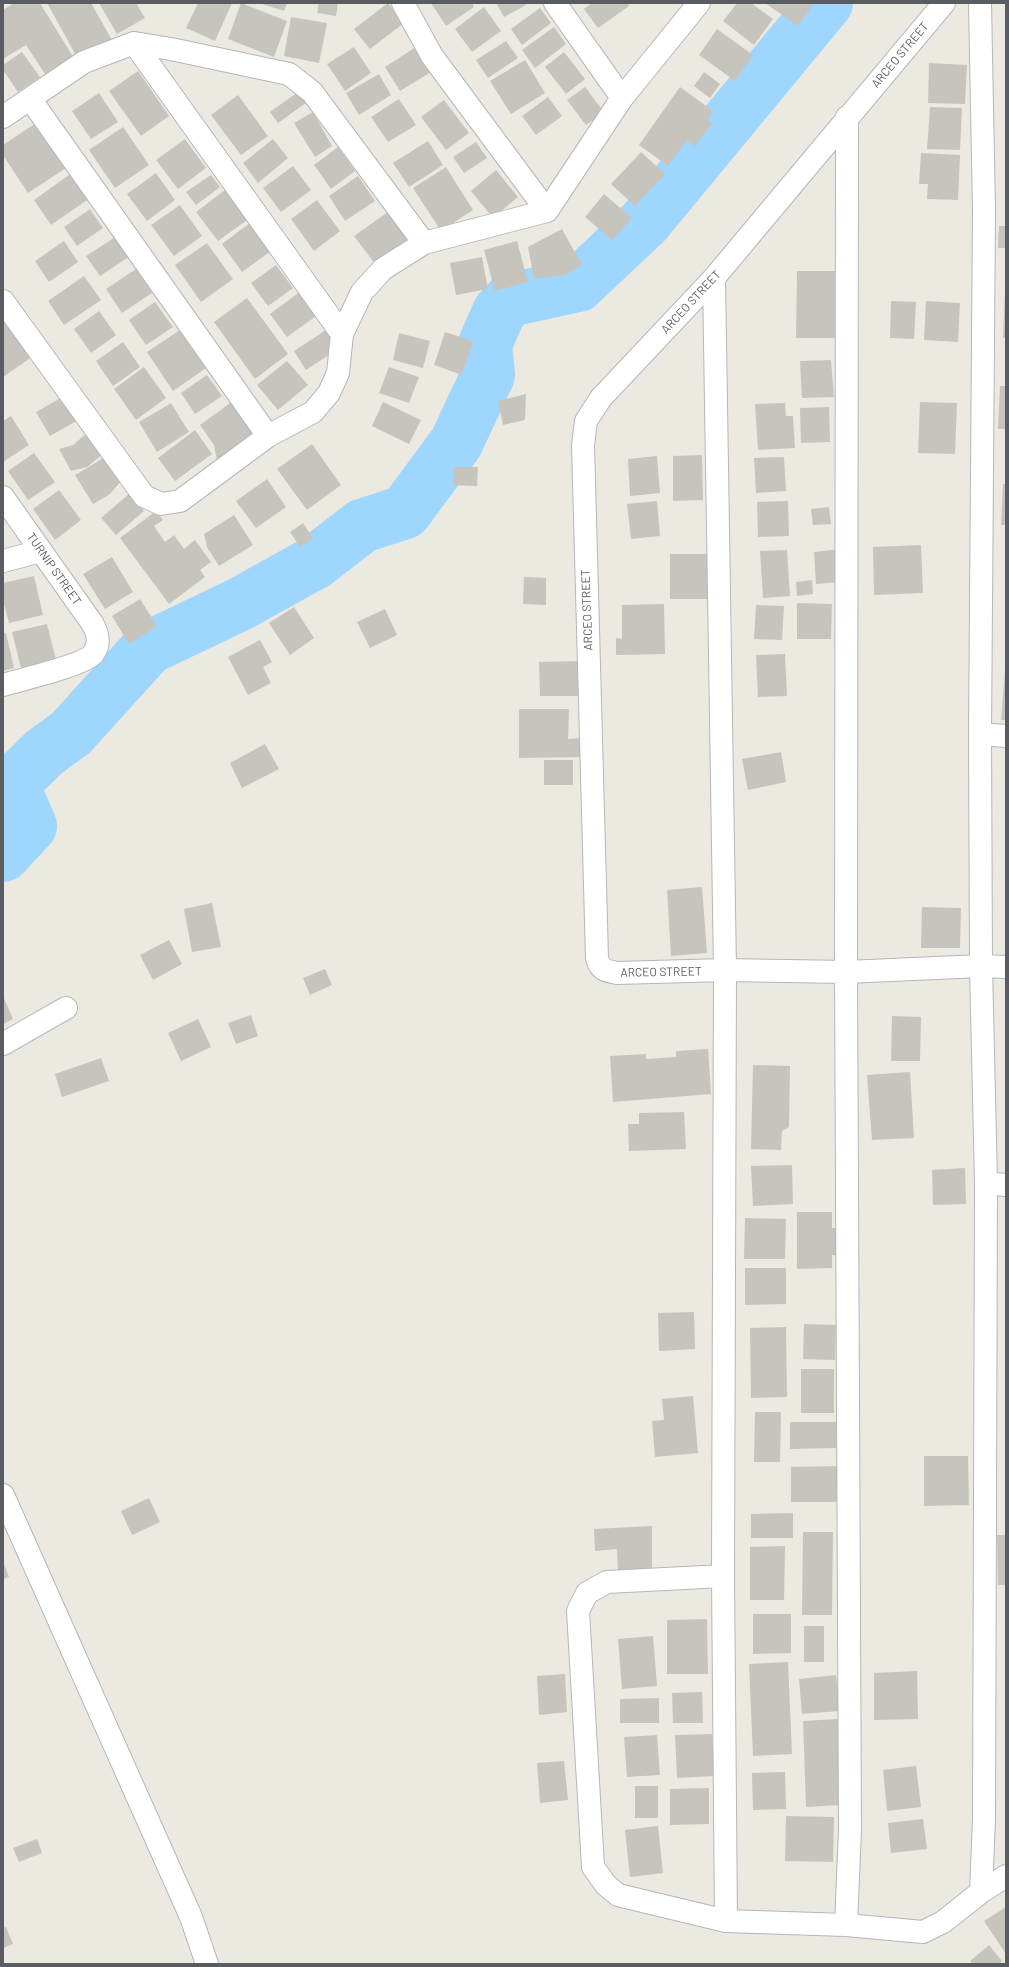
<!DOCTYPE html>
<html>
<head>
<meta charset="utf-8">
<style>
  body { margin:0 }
  #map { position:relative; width:1009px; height:1967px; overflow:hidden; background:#ece9e0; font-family:Barlow,sans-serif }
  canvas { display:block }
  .frame { position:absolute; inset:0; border:4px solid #595d61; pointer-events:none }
</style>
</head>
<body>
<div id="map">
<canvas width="1009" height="1967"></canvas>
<div class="frame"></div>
</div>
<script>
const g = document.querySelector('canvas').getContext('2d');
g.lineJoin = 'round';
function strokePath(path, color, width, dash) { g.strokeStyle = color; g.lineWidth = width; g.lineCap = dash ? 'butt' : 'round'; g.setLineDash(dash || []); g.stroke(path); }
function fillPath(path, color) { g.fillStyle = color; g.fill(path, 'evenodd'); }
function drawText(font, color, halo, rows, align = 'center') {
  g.font = font + ' Barlow,sans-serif'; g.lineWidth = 4; g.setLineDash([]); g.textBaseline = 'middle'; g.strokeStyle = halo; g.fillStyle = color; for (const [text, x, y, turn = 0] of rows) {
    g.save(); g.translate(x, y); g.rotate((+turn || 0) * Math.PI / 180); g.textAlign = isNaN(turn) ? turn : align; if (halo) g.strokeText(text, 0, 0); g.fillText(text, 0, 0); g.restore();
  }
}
const river = new Path2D(`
  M3,855L30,826L12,784L45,752L71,733L148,648L240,604L314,563L362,526L405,512L456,443L488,375L485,344L499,312L510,300L578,285L645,222L826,3`);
const building = new Path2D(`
  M14,3H40L75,60L47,77L26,45L3,59V10Z
  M47,3H91L112,40L78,59Z
  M99,3H136L145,18L117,34Z
  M198,3H232L215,41L186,28Z
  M241,3L287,21L274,57L228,39Z
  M259,3H287L284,11Z
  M319,3H338L336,16L317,13Z
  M388,3L404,23L370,49L354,29Z
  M431,3H472L474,7L446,26Z
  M496,3H525L526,5L504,17Z
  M592,3H627L629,6L598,28L584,9Z
  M737,3H751L773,19L754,45L723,21Z
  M765,3H814L798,26Z
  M484,7L501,31L472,52L455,29Z
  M540,8L551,23L522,45L511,29Z
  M291,17L327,23L319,63L284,56Z
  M554,27L566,44L535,68L522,50Z
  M717,29L753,55L735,81L699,55Z
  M506,41L518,58L488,78L476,60Z
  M354,47L371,73L345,91L327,64Z
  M416,47L431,72L400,91L385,67Z
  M22,52L40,77L18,92L3,70V65Z
  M564,52L585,79L566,94L545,67Z
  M525,60L545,93L511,114L490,81Z
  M929,63L967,65L965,104L928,103Z
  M138,71L169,116L141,136L109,91Z
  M704,72L720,84L710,98L694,86Z
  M379,74L391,95L359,115L346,93Z
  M585,87L604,112L586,125L567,100Z
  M680,87L713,111L707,119L712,123L695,146L687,140L668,166L639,145Z
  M298,92L306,103L278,123L270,112Z
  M99,93L118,122L91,139L72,111Z
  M238,95L268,136L241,155L211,115Z
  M548,97L562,116L536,135L522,116Z
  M399,99L416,125L388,142L371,117Z
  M444,100L469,133L446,150L421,117Z
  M930,107L962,108L960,150L927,149Z
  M313,112L332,146L315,157L294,123Z
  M36,123L66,168L28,193L3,155V145Z
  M123,127L149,165L115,188L89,150Z
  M185,139L206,168L178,189L156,160Z
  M273,139L288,158L258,183L243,163Z
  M428,141L443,165L409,187L393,163Z
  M476,142L487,158L464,173L453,157Z
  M338,147L355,171L331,189L314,165Z
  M641,152L665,174L635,206L611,184Z
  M921,153L960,155L958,200L927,199L928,184H919Z
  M293,166L311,190L281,212L263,188Z
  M446,167L473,210L441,231L413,188Z
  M496,170L518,197L493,218L471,191Z
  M72,173L90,198L51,225L34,200Z
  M156,173L175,200L147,221L127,194Z
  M211,175L220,187L196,205L186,192Z
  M358,176L375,201L345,221L329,196Z
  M225,190L247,220L218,241L196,212Z
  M604,194L632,218L612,240L585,217Z
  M317,200L340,231L314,251L291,219Z
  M180,205L202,236L174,256L151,225Z
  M90,209L103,228L77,246L64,227Z
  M388,212L412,244L379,269L354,236Z
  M250,223L271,251L242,272L222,244Z
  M999,226H1006V248H998Z
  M562,229L582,265L565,275L534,279L528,247Z
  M117,236L130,256L100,276L86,256Z
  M64,241L78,262L49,282L35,261Z
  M517,241L528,282L495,291L484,250Z
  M207,243L233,279L201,302L175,265Z
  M482,257L488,289L456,295L450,263Z
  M276,265L293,288L268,306L251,283Z
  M136,269L152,293L122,313L106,289Z
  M797,271H835V338H796Z
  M84,276L101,300L64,325L48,301Z
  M1005,290H1006V338H1003Z
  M301,291L319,314L287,337L270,314Z
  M247,298L288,354L255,379L214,322Z
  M891,301L916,302L914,339L890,338Z
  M926,301L960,303L958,342L924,340Z
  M155,302L173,327L146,345L129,320Z
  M99,311L116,335L91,353L74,329Z
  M3,315L32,357L3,377Z
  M180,330L206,368L173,391L147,352Z
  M326,330L338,349L306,370L294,351Z
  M445,332L473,341L462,375L434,365Z
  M399,333L430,341L423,368L393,360Z
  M123,342L140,367L113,386L96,361Z
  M831,360L834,397L802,398L800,361Z
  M287,361L308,385L278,410L257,385Z
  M144,367L166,398L136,420L114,389Z
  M389,367L419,377L409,403L379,393Z
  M207,375L222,396L195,414L181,393Z
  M1000,386H1006V429H998Z
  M526,394L525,420L503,425L498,401Z
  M66,395L80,419L50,436L36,412Z
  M233,401L258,436L218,465L214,445L200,425Z
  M383,402L421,420L409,444L372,426Z
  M920,402L957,403L955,454L918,453Z
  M171,403L189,432L157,452L139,422Z
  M785,403L786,416H793L795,448L758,450L755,404Z
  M829,407L830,442L801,443L800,408Z
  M11,416L29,445L3,462V421Z
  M195,430L212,454L175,481L158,458Z
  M87,433L104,453L87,467L71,471L59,449L73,445Z
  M312,444L341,485L307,510L277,469Z
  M34,453L55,482L28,500L8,471Z
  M702,455L703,500L673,501V456Z
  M107,456L121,481L110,494L93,504L75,475Z
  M657,456L660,493L630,496L628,459Z
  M784,457L786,491L756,493L754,458Z
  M454,467H478L477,486L453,485Z
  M267,479L286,507L256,528L236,501Z
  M1003,484H1006V525H1001Z
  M59,490L81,520L55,540L33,509Z
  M130,493L144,511L116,535L101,518Z
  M657,501L660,536L631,539L627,504Z
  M788,501L789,536L758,537L757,502Z
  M829,507L831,524L813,525L811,509Z
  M156,511L163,520L154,526L165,542L174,535L184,549L195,540L211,562L200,570L205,577L169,604L120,538Z
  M234,515L253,545L219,566L207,547L204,534Z
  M303,523L313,538L300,547L290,532Z
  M921,545L923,593L874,595L873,547Z
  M840,549L842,582L816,584L814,552Z
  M787,550L790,596L763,598L760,551Z
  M670,554H707V599H670Z
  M112,557L133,592L105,609L83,574Z
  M34,576L43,615L9,623L3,600V583Z
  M524,577L546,578V605L523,604Z
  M812,580L813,594L797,596L796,582Z
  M140,599L157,626L129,644L112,616Z
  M797,603L832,604L831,639H797Z
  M664,604L665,654L616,655V638L622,639V605Z
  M756,605L784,606L782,640L754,639Z
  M294,607L314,638L290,655L269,623Z
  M385,609L397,635L370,648L357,622Z
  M47,624L56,660L21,668L12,632Z
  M3,633H6L14,668L3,671Z
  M260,640L272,662L263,667L271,683L248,695L228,657Z
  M785,654L787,696L758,697L756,655Z
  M581,661V696H540L539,662Z
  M1005,670H1006V720H1001Z
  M519,709H569L568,739L584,738V757L519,758Z
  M265,744L279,769L242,788L230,763Z
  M781,752L786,782L748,790L742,759Z
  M544,760H573V785H544Z
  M702,887L707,953L671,956L667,890Z
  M212,903L221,947L192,952L184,909Z
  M922,907L961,908L960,948H921Z
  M169,940L182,964L153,980L140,955Z
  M325,969L332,985L310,995L303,978Z
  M3,996L13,1019L3,1024Z
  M251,1015L258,1036L236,1044L228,1023Z
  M892,1016L921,1017L920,1061H891Z
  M198,1019L211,1047L181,1061L168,1033Z
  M708,1049L711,1094L613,1102L610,1056L646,1054V1059L676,1057V1051Z
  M101,1058L109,1081L62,1097L55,1074Z
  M753,1065L790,1066L789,1127L782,1131L781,1150L751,1149Z
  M910,1072L914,1138L872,1140L867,1075Z
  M684,1112L686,1149L629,1151L628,1124H639V1113Z
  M792,1165L793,1204L753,1206L751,1166Z
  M965,1168L966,1204L933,1205L932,1170Z
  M797,1212H832V1228H837V1255H832V1268L797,1269Z
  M745,1218L786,1219L785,1259H744Z
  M745,1268H786V1304L745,1305Z
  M694,1312L695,1349L659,1351L658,1313Z
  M804,1324L836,1325L835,1360L803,1359Z
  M786,1327L787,1397L751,1398L750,1328Z
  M801,1369H834V1413H801Z
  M693,1396L698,1453L655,1457L652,1421L664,1420L662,1399Z
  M755,1412H781L780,1462H754Z
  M790,1422H836V1448L790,1449Z
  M924,1456H968L969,1505L924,1506Z
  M839,1466L840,1502H791V1467Z
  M149,1498L160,1522L132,1535L121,1511Z
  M793,1513V1538H751V1514Z
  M652,1526V1571L618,1570L617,1549L595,1551L594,1529Z
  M803,1532H833L832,1615H802Z
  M997,1535H1006V1585H998Z
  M785,1546L784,1600H750V1547Z
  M3,1561L9,1577L3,1579Z
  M753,1614H791V1653L753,1654Z
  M707,1619L708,1674H667V1620Z
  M804,1626H824V1662H804Z
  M653,1636L657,1686L622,1689L618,1639Z
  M788,1662L792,1754L753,1756L749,1664Z
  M917,1671L918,1719L874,1720V1673Z
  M565,1674L567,1712L539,1715L537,1676Z
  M836,1675L840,1711L802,1714L799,1679Z
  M702,1692L703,1723H673L672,1693Z
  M659,1698V1723H620V1699Z
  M838,1719L841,1805L806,1807L803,1721Z
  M712,1734L714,1776L677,1778L675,1735Z
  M657,1735L660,1775L627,1777L624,1737Z
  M564,1761L568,1800L540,1803L537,1763Z
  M916,1766L921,1807L887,1811L883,1770Z
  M785,1772L786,1809L753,1810L752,1773Z
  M635,1786H658V1818H635Z
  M709,1788V1824L670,1825V1789Z
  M786,1816L834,1817L833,1862L785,1861Z
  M923,1819L927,1849L891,1853L888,1823Z
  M658,1826L663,1873L630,1877L625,1830Z
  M37,1839L42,1853L19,1862L13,1848Z
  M1006,1907V1954L984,1921Z
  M6,1927L13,1944L3,1948V1928Z
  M989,1945L1002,1961L999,1964H972L970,1961Z`);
const minor = new Path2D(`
  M403,3L432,56L547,211
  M555,3L622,98
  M944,3L714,278L601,398L586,421L583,445L597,958C600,970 606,971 617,973L725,970L846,972L981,966L1006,967
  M980,3L984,210L980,734L981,966L986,1183L984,1819L981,1892
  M134,43L342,334
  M31,100L268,436
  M3,117L84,62L134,43L171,49L289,74L312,92L424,243
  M714,278L725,970L723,1576L726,1921
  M3,301L144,496L161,504L180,501L268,436L313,412L329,393L338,373L342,334L362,292L383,269L424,243L547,211L622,98L699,3
  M3,497L92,623C98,633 101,643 93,654C84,665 20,680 3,685
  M3,561L41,551
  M980,734L1006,736
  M3,1044L66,1008
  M986,1183L1006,1185
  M3,1495L191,1917L207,1964
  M723,1576L607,1582L587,1593L578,1611L593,1867L606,1885L618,1895L726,1921L846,1925L923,1932L943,1922L981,1892L1006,1876
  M846,1925L850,1830L846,972L847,117`);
const streetNames = [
  ["ARCEO STREET",900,55,-50],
  ["ARCEO STREET",691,302,-47],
  ["TURNIP STREET",54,569,55],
  ["ARCEO STREET",587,610,-92],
  ["ARCEO STREET",661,972,-1]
];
strokePath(river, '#9ed6fe', 54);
fillPath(building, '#c7c4be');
strokePath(minor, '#b3b7bb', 24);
strokePath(minor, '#fff', 22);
drawText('12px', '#595d61', '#fff', streetNames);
</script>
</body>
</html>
